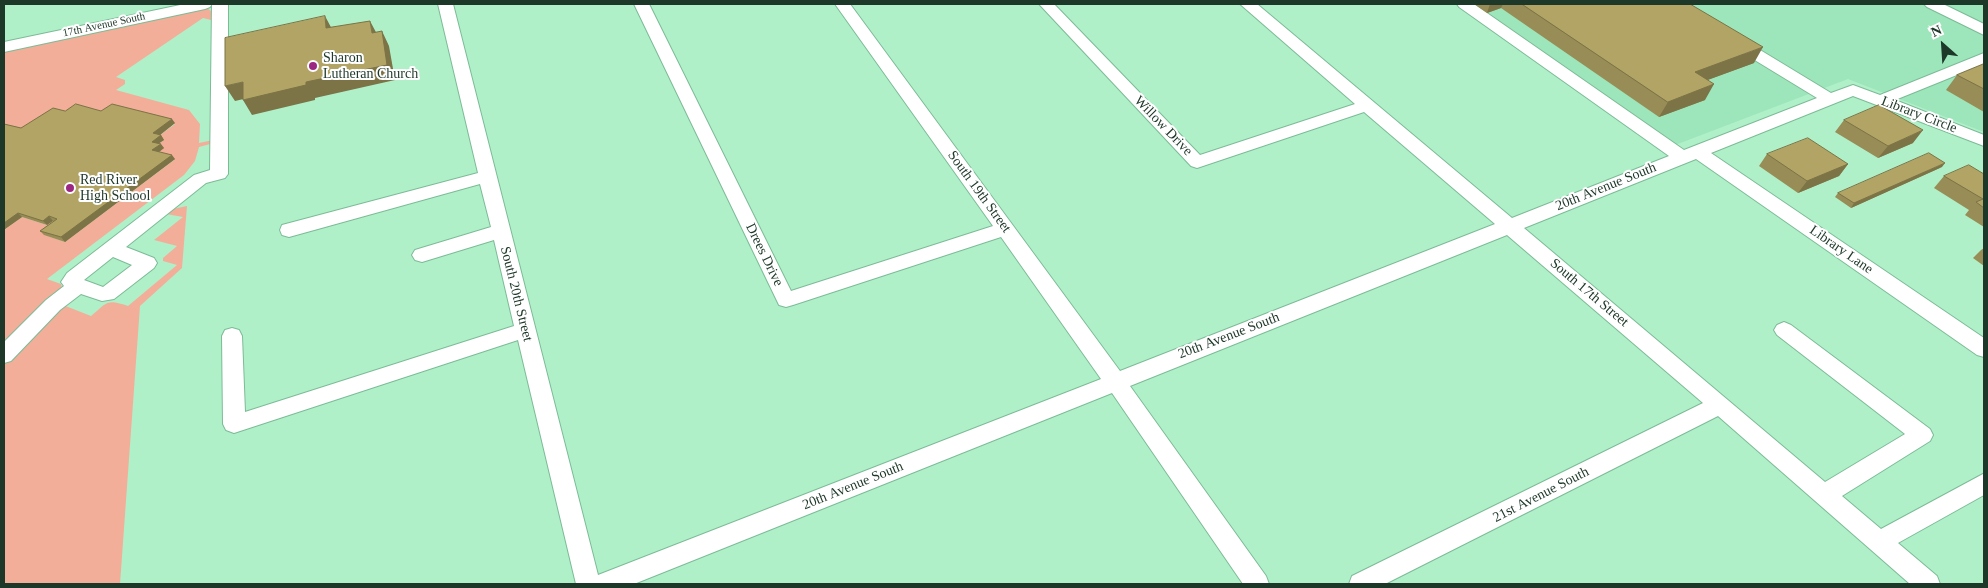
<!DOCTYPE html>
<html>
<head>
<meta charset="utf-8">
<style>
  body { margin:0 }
  #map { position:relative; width:1988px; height:588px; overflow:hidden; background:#aff0c9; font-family:Georgia,serif }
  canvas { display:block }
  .frame { position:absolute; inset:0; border:5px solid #1d3728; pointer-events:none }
  .north { position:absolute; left:1918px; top:20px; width:50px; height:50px; -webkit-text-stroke:4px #fff; paint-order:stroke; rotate:334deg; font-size:14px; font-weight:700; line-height:20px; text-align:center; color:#1d3728 }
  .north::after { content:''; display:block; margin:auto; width:18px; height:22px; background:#1d3728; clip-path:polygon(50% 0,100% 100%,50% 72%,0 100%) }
</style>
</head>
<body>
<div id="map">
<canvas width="1988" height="588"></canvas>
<div class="frame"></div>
<div class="north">N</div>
</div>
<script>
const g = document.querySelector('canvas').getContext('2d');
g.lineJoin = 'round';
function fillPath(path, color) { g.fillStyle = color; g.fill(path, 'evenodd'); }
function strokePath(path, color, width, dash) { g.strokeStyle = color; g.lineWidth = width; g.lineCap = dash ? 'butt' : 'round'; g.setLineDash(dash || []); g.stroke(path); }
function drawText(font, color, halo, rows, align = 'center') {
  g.font = font + ' Georgia,serif'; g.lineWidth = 4; g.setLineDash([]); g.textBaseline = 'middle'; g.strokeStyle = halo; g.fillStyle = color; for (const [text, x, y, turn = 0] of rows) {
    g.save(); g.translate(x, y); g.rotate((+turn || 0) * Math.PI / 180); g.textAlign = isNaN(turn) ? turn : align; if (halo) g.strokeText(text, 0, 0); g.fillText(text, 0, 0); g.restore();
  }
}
const built = new Path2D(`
  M1454,4H1984V132L1848,79L1662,150Z`);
const green = new Path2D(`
  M207,8L211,11V20L203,18L116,77L125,80V84L116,90L189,110L200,124L199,143L213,140L214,143L199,147L195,161L184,175L47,279L61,284L62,288L42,305L4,344L5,229L22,217L47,225L53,221L61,223L45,235L65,242L174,160L155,155L163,148L155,146L164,140L156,138L175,124L115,108L104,115L79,108L68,115L56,112L25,133L4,127V52Z
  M187,206L182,268L140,306L120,584H4V364L17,354L63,305L91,316C108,302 106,299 128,306L177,265L163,261V258L177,246L154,240L183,217L166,214L168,210Z`);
const minor = new Path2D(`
  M185,4H228V174L225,178L206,183L126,247L154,258L157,263L154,268L114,299L102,301L81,294L60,310L11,361L4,363V342L46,300L64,286L61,282L67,273L194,175L210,170L212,4L210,7L205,9L4,52V42ZM113,257L132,265L103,287L84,280Z
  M438,4H453L598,575L1101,379L1001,237L793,305L786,307L779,305L634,4H649L791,291L993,226L835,4H850L1120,371L1495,224L1364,112L1203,166L1197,168L1191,166L1039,4H1054L1200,155L1355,104L1240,4H1257L1512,218L1669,156L1459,7L1457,4H1474L1684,150L1817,98L1730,45L1728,42L1730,39H1742L1831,93L1853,85L1880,95L1984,53V64L1895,100L1984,135V146L1853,96L1711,153L1984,338V357L1977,355L1696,159L1524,228L1825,482L1905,434L1777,335L1774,330L1777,325L1784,322L1791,325L1930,429L1933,435L1930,441L1842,496L1881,529L1983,474L1984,495L1898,543L1937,576L1940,584H1910L1718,416L1385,584H1349L1352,576L1703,403L1507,235L1130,386L1266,576L1269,584H1243L1112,393L634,584H576L518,340L234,433L226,430L223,424L222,336L225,330L232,328L239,330L242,336L245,412L514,326L494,240L422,262L415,260L412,255L415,250L491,227L480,184L289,237L282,235L280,230L282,225L478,173Z
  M1924,4H1943L1984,24V35L1927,7Z`);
const wall = new Path2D(`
  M1474,4H1690L1754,63L1707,80L1705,100L1659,117L1501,8L1487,13Z
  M1984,64V112L1946,90L1957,75Z
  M65,111H101L175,123L160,135H161L164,140L159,143L164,148L159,152L175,159L65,242L44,235L40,231L54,221H53L47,225L22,217L5,229V240L4,124L21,128Z
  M1844,120L1913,143L1878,158L1835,132Z
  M1767,154L1848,164L1839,176L1798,193L1759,166Z
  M1942,167L1851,208L1835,197L1838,193Z
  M1984,174V227L1965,215L1969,210L1934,188L1944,176Z
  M1984,248V266L1973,258L1981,250Z`);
const shadedWall = new Path2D(`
  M1490,4H1503L1501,8L1487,13Z
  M325,16L333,31L326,28Z
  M370,21L378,36L372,33Z
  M382,31L389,46L395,80L315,98V100L252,115L243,100L306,82Z
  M1763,47L1754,63L1686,88L1695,72Z
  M243,82L252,97L235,101L225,86Z
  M1714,84L1705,100L1659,117L1668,102Z
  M172,119L175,123L156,138L153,133Z
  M1923,130L1913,143L1878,158L1888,146Z
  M161,135L164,140L155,146L152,142Z
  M161,144L164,148L155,155L152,150Z
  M172,155L175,159L65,242L61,237Z
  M1945,163L1942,167L1851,208L1854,203Z
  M1848,164L1839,176L1798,193L1807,181Z
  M18,213L22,217L5,229V240L4,242V223Z
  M49,216L53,221L47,225L43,221Z`);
const building = new Path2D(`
  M1522,4H1690L1763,47L1695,72L1714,84L1668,102Z
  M325,16L326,28L370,21L372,33L382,31L387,65L306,82V85L243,100V82L225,86V38Z
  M1984,64V89L1957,75Z
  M76,104L101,111L112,104L172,119L153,133L161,135L152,142L161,144L152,150L172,155L61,237L40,231L57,219L49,216L43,221L18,213L4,223V124L21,128L53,108L65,111Z
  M1879,105L1923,130L1888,146L1844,120Z
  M1808,138L1848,164L1807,181L1767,154Z
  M1929,153L1945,163L1854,203L1838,193Z
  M1969,165L1984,174V208L1976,202L1983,199L1944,176Z`);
const markers = [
  [313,66,5,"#9b2783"],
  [70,188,5,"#9b2783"]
];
const farStreetnames = [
  ["17th Avenue South",104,25,-12]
];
const poiNames = [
  ["Sharon",323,58],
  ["Lutheran Church",323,74],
  ["Red River",80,180],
  ["High School",80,196]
];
const streetNames = [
  ["Library Circle",1919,115,21],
  ["Willow Drive",1163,126,46],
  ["20th Avenue South",1606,187,-22],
  ["South 19th Street",979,192,54],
  ["Library Lane",1841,250,35],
  ["Drees Drive",764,255,64],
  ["South 17th Street",1589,293,40],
  ["South 20th Street",516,294,76],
  ["20th Avenue South",1229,336,-21],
  ["20th Avenue South",853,486,-22],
  ["21st Avenue South",1541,495,-27]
];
fillPath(built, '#9de5ba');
fillPath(green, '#f3ae99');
strokePath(minor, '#7cbb96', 2);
fillPath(minor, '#fff');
fillPath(wall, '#988d56');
fillPath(shadedWall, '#7c7346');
fillPath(building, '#b1a464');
strokePath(building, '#7c7346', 1);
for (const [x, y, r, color] of markers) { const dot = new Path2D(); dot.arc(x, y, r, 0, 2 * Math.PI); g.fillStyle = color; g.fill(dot); strokePath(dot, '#fff', 2); }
drawText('11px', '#1d3728', '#fff', farStreetnames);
drawText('14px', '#1d3728', '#fff', poiNames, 'left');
drawText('14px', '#1d3728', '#fff', streetNames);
</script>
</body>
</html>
